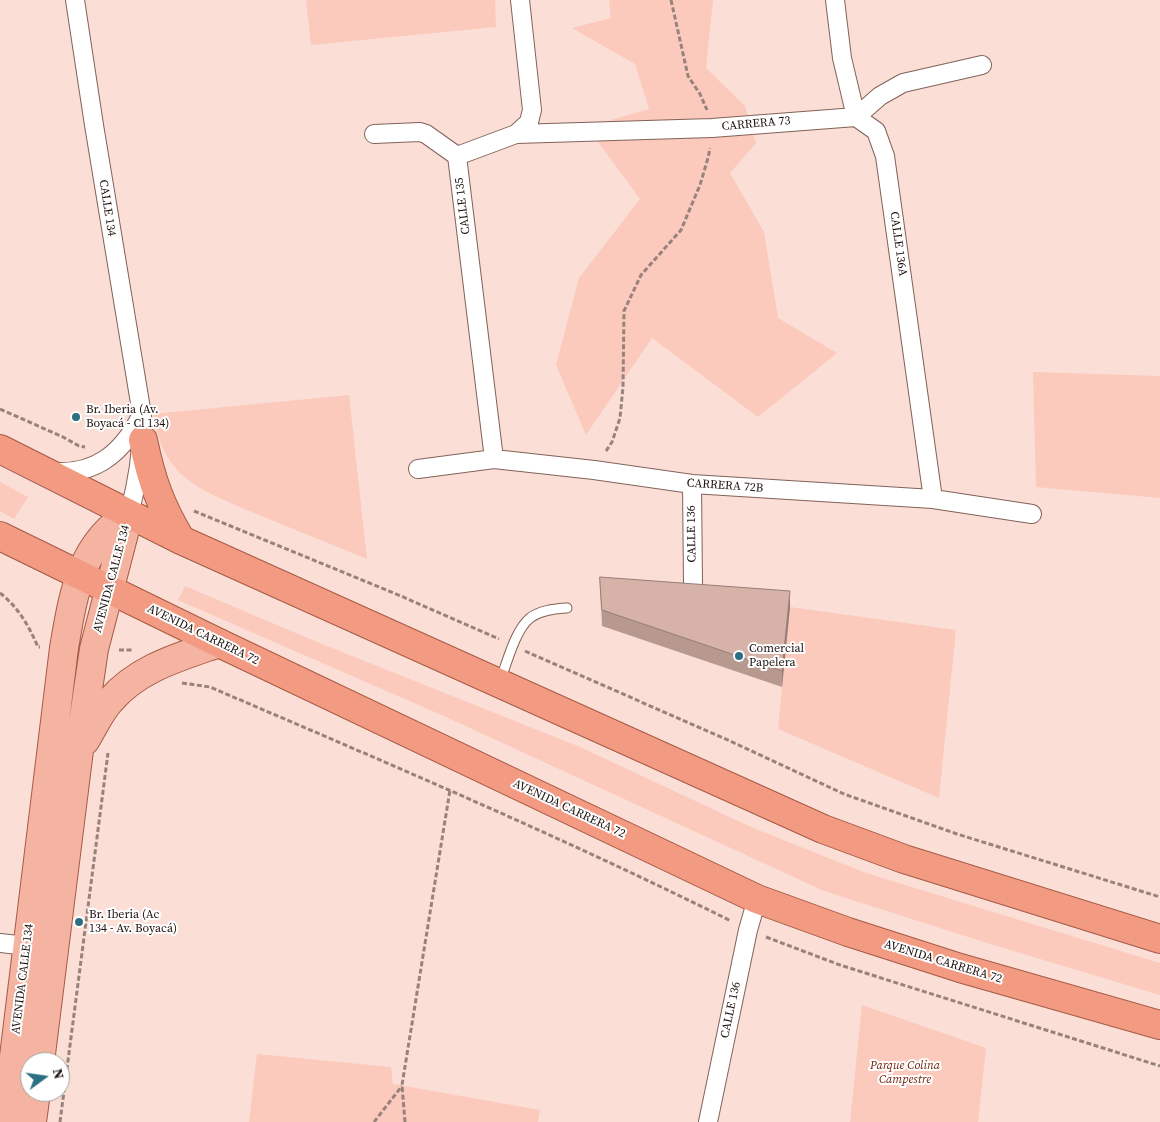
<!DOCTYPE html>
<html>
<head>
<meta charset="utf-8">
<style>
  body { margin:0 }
  #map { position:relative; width:1160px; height:1122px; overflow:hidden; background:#fbded6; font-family:"Source Serif 4",serif }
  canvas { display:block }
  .north { position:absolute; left:20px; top:1052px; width:50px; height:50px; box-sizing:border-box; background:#fff; border:1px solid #a5a09f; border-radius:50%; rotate:76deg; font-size:14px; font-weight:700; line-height:20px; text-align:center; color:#1e120e }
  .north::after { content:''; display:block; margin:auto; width:18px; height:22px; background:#2b7080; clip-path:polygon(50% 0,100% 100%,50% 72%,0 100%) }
</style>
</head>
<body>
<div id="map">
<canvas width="1160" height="1122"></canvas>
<div class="north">N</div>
</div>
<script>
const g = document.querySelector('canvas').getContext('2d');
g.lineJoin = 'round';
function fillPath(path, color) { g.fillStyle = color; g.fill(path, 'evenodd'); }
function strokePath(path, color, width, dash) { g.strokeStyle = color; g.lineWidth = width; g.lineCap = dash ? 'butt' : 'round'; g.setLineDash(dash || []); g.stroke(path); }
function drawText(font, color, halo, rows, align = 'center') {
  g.font = font + ' "Source Serif 4",serif'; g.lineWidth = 4; g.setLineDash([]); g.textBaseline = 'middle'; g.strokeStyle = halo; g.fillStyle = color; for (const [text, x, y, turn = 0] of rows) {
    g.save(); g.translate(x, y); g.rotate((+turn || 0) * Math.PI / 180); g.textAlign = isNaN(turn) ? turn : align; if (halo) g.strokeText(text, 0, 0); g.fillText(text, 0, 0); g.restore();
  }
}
const green = new Path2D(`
  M306,0H495L496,27L311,45Z
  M609,0H713L706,68L745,106L756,143L730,173L764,232L778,318L837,353L758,417L652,338L586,435L556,365L579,278L640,199L587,127L649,109L635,64L572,28L611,18Z
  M1033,372L1160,376V498L1036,487Z
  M349,395L367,559C333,545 298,531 264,517C238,506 196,491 177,470C163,454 156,434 153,414Z
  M0,482L28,497L14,519L0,511Z
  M185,586L317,642L580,747L751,827L866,873L1160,963V995L987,943L824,891L446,717L178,600Z
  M790,607L956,630L939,798L778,729Z
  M862,1005L986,1048L978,1122H850Z
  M257,1054L391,1067L393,1084L540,1110L538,1122H249Z`);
const path = new Path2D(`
  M671,0L688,76L700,94L707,110
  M0,409L63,437L79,446L85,447
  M606,451L612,442L620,418L623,387L624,311L641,275L681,230L700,185L708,158L710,148
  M194,511L401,596L499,639
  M0,593C18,607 29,626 38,647H40
  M119,650H133
  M525,651L730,741L844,794L957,834L1160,897
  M182,683L210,687C385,762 560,836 731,921
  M766,937L840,965L1160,1066
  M60,1122L108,753
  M374,1122L402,1086
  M405,1122L402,1085L450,790`);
const service = new Path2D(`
  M500,681C507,663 515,630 530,618C540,610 555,609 567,608`);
const minor = new Path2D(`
  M75,0L94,125L142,415C143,449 138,481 129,514
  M835,0L842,58L856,117L876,131L885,156L933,499
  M374,134L420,132L426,134L457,156
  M516,134L712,128L856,117L880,96L903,83L982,65
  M494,459L457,156L516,134L529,122L532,110L520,0
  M418,469L494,459L594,470L692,484L933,499L1032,514
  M52,472C95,475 121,454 140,418
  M692,484L693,583
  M0,943L27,946
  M708,1122L748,930L757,899`);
const primary = new Path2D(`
  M85,741C93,728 100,712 110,701C138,668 179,657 219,643
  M40,1062L79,750L94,649L129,514
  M6,1122L64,648C73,596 80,544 129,514
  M32,1122L36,1092`);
const trunk = new Path2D(`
  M143,440C151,479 160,505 181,540
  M0,449L181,540L823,829L904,859L1160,939
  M0,536L219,643L757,899L848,932L960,968L1160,1025`);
const wall = new Path2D(`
  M600,577L790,607L782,687L602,626Z`);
const shadedWall = new Path2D(`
  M790,591V607L782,687V671Z`);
const building = new Path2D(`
  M600,577L790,591L782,671L602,610Z`);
const markers = [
  [76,417,5,"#2b7080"],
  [739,656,5,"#2b7080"],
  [79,922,5,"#2b7080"]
];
const streetNames = [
  ["CARRERA 73",756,124,-5],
  ["CALLE 135",463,206,-97],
  ["CALLE 134",107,208,81],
  ["CALLE 136A",898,244,82],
  ["CARRERA 72B",725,486,4],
  ["CALLE 136",692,534,-91],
  ["AVENIDA CALLE 134",112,579,-75],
  ["AVENIDA CARRERA 72",203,635,26],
  ["AVENIDA CARRERA 72",569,809,25],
  ["AVENIDA CARRERA 72",943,962,17],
  ["AVENIDA CALLE 134",23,979,-83],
  ["CALLE 136",731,1010,-78]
];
const poiNames = [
  ["Br. Iberia (Av.",86,410],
  ["Boyacá - Cl 134)",86,424],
  ["Comercial",749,649],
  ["Papelera",749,663],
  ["Br. Iberia (Ac",89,915],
  ["134 - Av. Boyacá)",89,929]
];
const parkNames = [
  ["Parque Colina",905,1066],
  ["Campestre",905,1080]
];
fillPath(green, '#fbcabc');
strokePath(service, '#826259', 11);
strokePath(minor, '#826259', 20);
strokePath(primary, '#a55a45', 30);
strokePath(trunk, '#a55a45', 30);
strokePath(path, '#97827c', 3, [5, 2.5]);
strokePath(service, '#fff', 9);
strokePath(minor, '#fff', 18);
strokePath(primary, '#f5b3a1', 28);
strokePath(trunk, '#f29a82', 28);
fillPath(wall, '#b89990');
fillPath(shadedWall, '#967d76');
fillPath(building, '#d6b2a8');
strokePath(building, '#967d76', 1);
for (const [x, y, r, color] of markers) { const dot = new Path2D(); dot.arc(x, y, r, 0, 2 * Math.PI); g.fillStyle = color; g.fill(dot); strokePath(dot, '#fff', 2); }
drawText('12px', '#1e120e', '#fff', streetNames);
drawText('12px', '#1e120e', '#fff', poiNames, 'left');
drawText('italic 12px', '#6a1d06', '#fff', parkNames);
</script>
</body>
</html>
